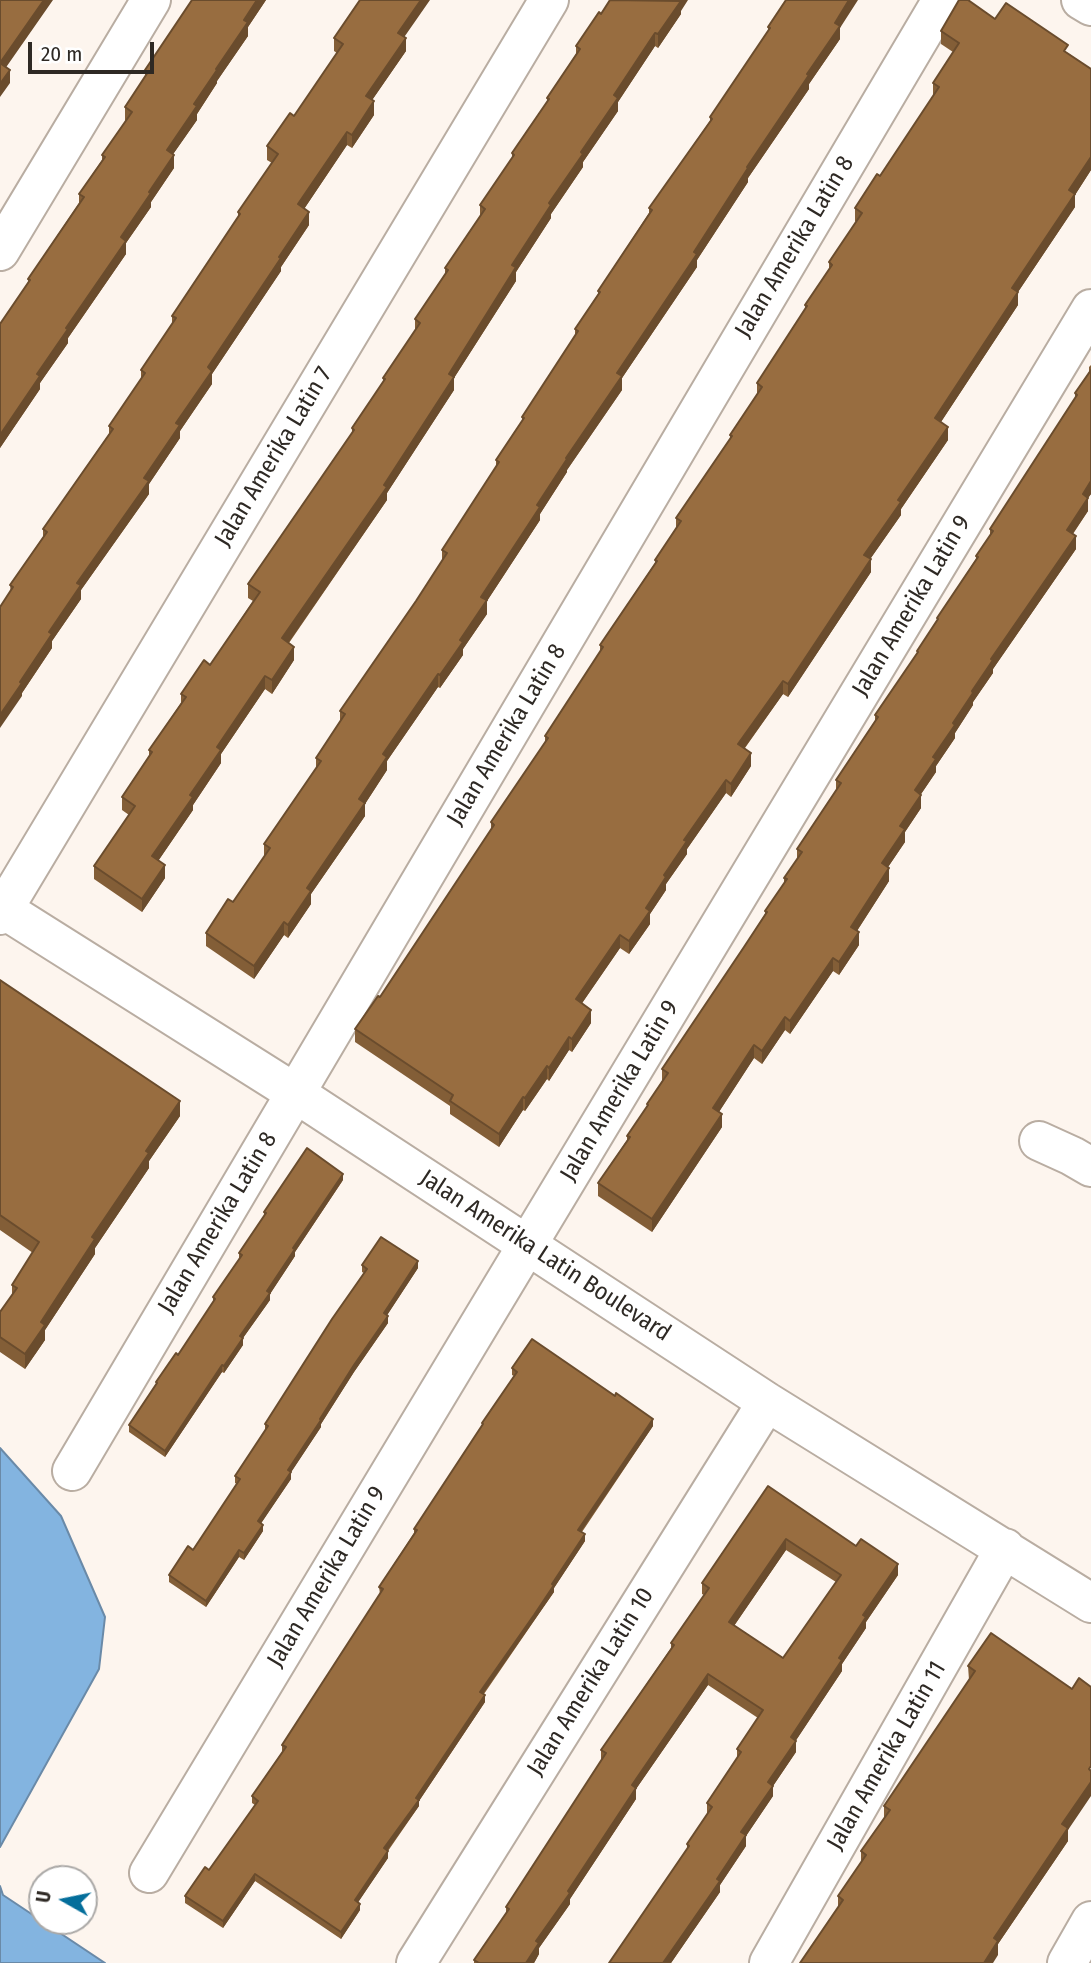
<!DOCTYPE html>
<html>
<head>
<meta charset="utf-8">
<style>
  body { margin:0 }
  #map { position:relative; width:1091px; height:1963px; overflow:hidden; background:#fdf5ee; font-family:"Fira Sans Condensed",sans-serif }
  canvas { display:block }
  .north { position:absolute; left:28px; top:1865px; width:70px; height:70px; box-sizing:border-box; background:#fff; border:2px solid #aba9a7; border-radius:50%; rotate:279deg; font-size:19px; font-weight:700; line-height:28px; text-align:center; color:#2e2924 }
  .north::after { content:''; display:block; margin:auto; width:24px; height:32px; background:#046e9b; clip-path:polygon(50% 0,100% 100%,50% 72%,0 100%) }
  .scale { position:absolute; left:28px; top:42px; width:126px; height:32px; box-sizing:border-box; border:4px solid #2e2924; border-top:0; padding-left:9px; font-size:21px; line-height:24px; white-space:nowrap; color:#2e2924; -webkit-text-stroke:5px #fff; paint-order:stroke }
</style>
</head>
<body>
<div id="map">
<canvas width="1091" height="1963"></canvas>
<div class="north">U</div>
<div class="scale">20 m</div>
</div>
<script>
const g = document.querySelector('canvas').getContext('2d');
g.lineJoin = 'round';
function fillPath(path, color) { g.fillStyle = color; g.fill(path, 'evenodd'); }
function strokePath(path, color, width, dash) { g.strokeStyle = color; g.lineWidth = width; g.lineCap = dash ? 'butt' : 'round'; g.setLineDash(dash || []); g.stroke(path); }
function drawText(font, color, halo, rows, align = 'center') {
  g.font = font + ' "Fira Sans Condensed",sans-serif'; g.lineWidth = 5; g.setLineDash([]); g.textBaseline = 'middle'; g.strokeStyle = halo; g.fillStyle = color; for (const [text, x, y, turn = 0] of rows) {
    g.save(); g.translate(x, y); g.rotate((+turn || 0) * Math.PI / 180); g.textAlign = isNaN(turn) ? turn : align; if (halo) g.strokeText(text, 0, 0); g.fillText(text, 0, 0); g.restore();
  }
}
const water = new Path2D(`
  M0,1448L61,1516L105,1617L99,1669L0,1847Z
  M0,1886L3,1895L105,1963H0Z`);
const minor = new Path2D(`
  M1081,0L1091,6
  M0,251L151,0
  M0,907L295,1093L767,1402L1091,1603
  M0,915L549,0
  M1039,1141L1072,1156L1091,1167
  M72,1471L942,0
  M149,1873L1091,309
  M416,1963L767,1402
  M769,1963L1005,1548
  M1067,1963L1091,1921`);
const wall = new Path2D(`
  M192,0H266L248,27V36L217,81V83L197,114V120L173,154L174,168L151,202V207L126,243V254L68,338V343L40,383V389L0,448V324L28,283V279L79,203V194L102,160V155L126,121L125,120V107L145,77V70Z
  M681,11V14L658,48L655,46L618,102V111L583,162V167L551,214V218L516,272V281L454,378V390L387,493V500L289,643L294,660L272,694L265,689L221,754V763L193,805V810L158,861L165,878L142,912L94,879V866L129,815L122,810V797L149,756V750L181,703V694L210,665L253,601L248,598V584L352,434V428L383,383V378L415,331V319L445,274V268L480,216V205L512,159V153L547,102V98L576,54V46L601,14Z
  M995,19L1068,53L1091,69V170L1075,195V207L1018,292V305L941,422L948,440L901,509V515L870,559L871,572L788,697L783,694L745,748L751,766L731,797L726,793L687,849V854L666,884V890L650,914V924L629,954L620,948L582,1003L591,1023L572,1052L569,1050L549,1081L547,1079L525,1111L523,1110L499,1147L450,1114V1106L355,1042V1029L380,997L491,830V822L545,742V736L600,652V645L655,563V560L676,528V518L730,439V435L757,396V383L805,310V305L829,269V262L856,222L855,221V208L880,176L933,96V83L953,52L941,44V31Z
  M768,27L840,28V39L809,84V89L748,178V182L697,260V267L622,378V390L567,470V472L540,514V520L487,601V614L463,649V655L440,688L438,687L387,761V770L365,804V816L311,894V904L288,938L284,935L254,979L206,946V933L233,902L264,857V844L316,770V758L340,721V711L416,601L442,561V550L496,467V460L522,422V417L575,336V329L598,294V291L649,213V208L710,121V117L768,31Z
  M404,37L406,51L372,100L374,115L352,148L347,145L304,209L309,225L281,267V271L212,374V384L180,431V438L149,484V494L81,590V599L52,641V648L22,693V696L10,585L43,537V529L109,434V426L141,379V370L172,325V316L238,217V212L272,163L267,160V146L294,116L337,53L334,51V38Z
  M1091,365V494L1088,498V511L1073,534L1076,549L993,669V673L973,702V705L955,733V738L936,766V772L921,794V808L905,832V842L888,867L889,881L857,931L859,945L839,975L833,971L790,1034L785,1030L762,1064L754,1058L719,1112L722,1127L652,1232L598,1196V1183L627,1140V1136L647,1107V1104L662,1081V1069L744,947L765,914V911L784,883V878L797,860V849L836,790V780L875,721V715L917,654V651L937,620V618L976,559V556L990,536V529L1075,399V393L1089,372V367Z
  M0,980L180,1116L149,1161V1168L95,1248V1254L45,1330V1340L25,1369L0,1352V1312L12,1296V1285L33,1253L0,1230Z
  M343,1180L295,1252V1256L270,1294V1300L243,1338V1345L224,1373L222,1372L165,1457L129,1432V1425L156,1385V1382L178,1355L213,1302V1297L239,1259V1253L264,1216V1212Z
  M362,1265L418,1268L387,1315L388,1323L354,1372L321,1424V1427L291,1472V1479L261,1523L263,1531L244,1560L239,1557L206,1607L169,1582V1575L193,1550L237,1484L235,1483V1476L265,1431V1424L364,1273L362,1272Z
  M512,1368L653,1426L582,1532L585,1541L554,1588V1592L534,1621L484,1694L485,1702L419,1801V1806L388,1851V1858L358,1902L360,1910L341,1939L255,1881L223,1928L185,1903V1896L209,1870L255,1805L252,1803V1796L282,1752V1745L380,1594L379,1587L414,1533V1529L482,1427V1423L514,1376L512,1375Z
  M768,1486L898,1575L866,1622V1628L842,1664V1671L796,1740V1752L773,1786V1796L746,1836V1846L720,1885V1892L671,1963H609L687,1850V1844L707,1814V1803L737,1759V1749L758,1718L708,1685L636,1789V1799L570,1899V1904L539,1948V1954L534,1963H474V1960L506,1914V1907L601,1761V1750L671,1648V1643L704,1595L702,1594V1583ZM786,1550L836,1582L783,1658L734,1626Z
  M991,1633L1068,1830V1841L998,1944V1955L838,1908V1896L861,1862V1851L884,1818V1806L969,1680L968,1666Z`);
const shadedWall = new Path2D(`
  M44,0H53L0,76V63Z
  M257,0H266L248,27V36L217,81V83L197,114V120L167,163V150L216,69L244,20Z
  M421,0H430L398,46V33Z
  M679,0H688L681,11V14L658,48V34Z
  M849,0H858L840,28V39L809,84V89L748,178V182L697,260V267L622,378V390L567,470V472L540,514V520L487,601V614L463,649V655L440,688V675L481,597L566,458L617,373L807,74L835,23Z
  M655,33V46L618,102V111L583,162V167L551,214V218L516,272V281L454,378V390L387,493V500L282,652V638L384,485L512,265L581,152L614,95Z
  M406,38V51L366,109V96Z
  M10,70V83L0,97V84Z
  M374,101V115L352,148V135Z
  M347,132V145L298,218V204Z
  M174,155V168L151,202V207L126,243V254L68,338V343L40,383V389L0,448V435L149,192Z
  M1091,157V170L1075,195V207L1018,292V305L935,431V418L1069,190Z
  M309,212V225L281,267V271L212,374V384L180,431V438L149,484V494L81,590V599L52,641V648L22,693V696L0,728V715L49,632L77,583L144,478L208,367L279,257Z
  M948,427V440L901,509V515L864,568V555L898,500Z
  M1091,481V494L1088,498V511L1067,542V530L1083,494Z
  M1076,536V549L993,669V673L973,702V705L955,733V738L936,766V772L915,803V790L953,723L991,659Z
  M871,559V572L788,697V684Z
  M294,647V660L272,694V680Z
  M438,674V687L387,761V770L365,804V816L311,894V904L288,938V925L307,888L359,799L383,754Z
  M265,676V689L221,754V763L193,805V810L152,870V856L190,795L217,747Z
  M783,681V694L738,757V744Z
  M751,753V766L731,797V784Z
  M726,780V793L687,849V854L666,884V890L650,914V924L629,954V941L646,908L664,875L684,840Z
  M921,795V808L905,832V842L882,876V863L900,826Z
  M165,865V878L142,912V899Z
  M889,868V881L851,940V927Z
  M284,922V935L254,979V966Z
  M859,932V945L839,975V962Z
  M620,935V948L576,1012V999Z
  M833,958V971L790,1034V1021Z
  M591,1010V1023L572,1052V1039Z
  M785,1017V1030L762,1064V1051Z
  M569,1037V1050L549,1081V1068Z
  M754,1045V1058L713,1121V1108Z
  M547,1066V1079L525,1111V1098Z
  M523,1097V1110L499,1147V1134Z
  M180,1101V1116L149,1161V1168L95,1248V1254L45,1330V1340L25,1369V1354L41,1322L92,1237L146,1151Z
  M722,1114V1127L652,1232V1219Z
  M343,1174V1180L295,1252V1256L270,1294V1300L243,1338V1345L224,1373V1366L240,1336L293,1248Z
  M418,1261V1268L384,1320V1313Z
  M388,1316V1323L354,1372L321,1424V1427L288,1477V1470L354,1365Z
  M222,1365V1372L165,1457V1451Z
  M653,1419V1426L578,1536V1530Z
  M291,1472V1479L258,1528V1521Z
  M263,1525V1531L244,1560V1553Z
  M585,1534V1541L554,1588V1592L480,1698V1692Z
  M786,1539V1550L729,1633V1622Z
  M239,1550V1557L206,1607V1601Z
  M898,1564V1575L866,1622V1628L842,1664V1671L791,1748V1737L863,1615Z
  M708,1674V1685L636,1789V1799L570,1899V1904L539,1948V1954L534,1963H526L536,1941L632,1785Z
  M485,1695V1702L419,1801V1806L384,1855V1848L416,1798Z
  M796,1741V1752L773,1786V1796L746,1836V1846L720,1885V1892L671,1963H663L717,1879L768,1782Z
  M1091,1782V1796L1068,1830V1841L998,1944V1955L993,1963H984L994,1938L1062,1824Z
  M388,1851V1858L355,1907V1900Z
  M255,1874V1881L223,1928V1921Z
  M360,1904V1910L341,1939V1932Z`);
const building = new Path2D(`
  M0,0H44L0,63Z
  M192,0H257L244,20L248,22L216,69L217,70L194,104L197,106L167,150L174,155L149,192L151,193L121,237L126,241L66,328L68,329L37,374L40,376L0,435V324L30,280L28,279L84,197L79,194L105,157L102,155L132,112L125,107L148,72L145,70Z
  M360,0H421L398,33L406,38L366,96L374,101L352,135L347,132L298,204L309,212L279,257L281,258L208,367L212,371L176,423L180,425L144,478L149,481L77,583L81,585L49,632L52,634L20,682L22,683L0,715V607L13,587L10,585L47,532L43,529L113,429L109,426L145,373L141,370L176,318L172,316L240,214L238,212L278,154L267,146L290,113L294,116L343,44L334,38Z
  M610,0L681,1L658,34L655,33L614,95L618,98L581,152L583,154L549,203L551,205L512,265L516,267L449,374L454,377L384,485L387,487L282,638L294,647L272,680L265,676L217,747L221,750L190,795L193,797L152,856L165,865L142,899L94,866L135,806L122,797L152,752L149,750L186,697L181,694L204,660L210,665L260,592L248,584L354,430L352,428L385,379L383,378L420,323L415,319L448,270L445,268L485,209L480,205L514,155L512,153L549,99L547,98L580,49L576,46L599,12L601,14Z
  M786,0H849L835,23L840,26L807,74L809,75L747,167L748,168L694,252L697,254L617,373L622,376L566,458L567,459L537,505L540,507L481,597L487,600L460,640L463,642L440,675L438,674L383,754L387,757L359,799L365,803L307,888L311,891L288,925L284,922L254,966L206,933L228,899L233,902L270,848L264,844L321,761L316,758L345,714L340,711L416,601L447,553L442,550L499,462L496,460L524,418L522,417L578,331L575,329L600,292L598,291L652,210L649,208L712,119L710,117L770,28L768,27Z
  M959,0H968L995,19L1006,3L1068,45L1064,51L1091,69V157L1069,190L1075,194L1012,288L1018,292L935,418L948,427L898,500L901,502L864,555L871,559L788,684L783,681L738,744L751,753L731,784L726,780L684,840L687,841L664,875L666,877L646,908L650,911L629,941L620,935L576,999L591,1010L572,1039L569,1037L549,1068L547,1066L525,1098L523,1097L499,1134L450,1101L453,1095L355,1029L378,996L380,997L494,825L491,822L548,738L545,736L603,647L600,645L657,561L655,560L681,521L676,518L732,436L730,435L762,387L757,383L807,306L805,305L832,265L829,262L862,213L855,208L877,174L880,176L939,87L933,83L959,43L941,31Z
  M0,63L10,70L0,84Z
  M1091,370V481L1083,494L1088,498L1067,530L1076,536L991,659L993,660L972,691L973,693L953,723L955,725L933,757L936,759L915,790L921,795L900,826L905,829L882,863L889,868L851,927L859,932L839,962L833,958L790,1021L785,1017L762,1051L754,1045L713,1108L722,1114L652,1219L598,1183L630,1137L627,1136L648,1105L647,1104L668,1073L662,1069L744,947L767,912L765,911L787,879L784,878L802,852L797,849L841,783L836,780L878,717L875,715L918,652L917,651L938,619L937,618L978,557L976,556L993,531L990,529L1077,395L1075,393Z
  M0,980L180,1101L146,1151L149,1153L92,1237L95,1239L41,1322L45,1325L25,1354L0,1337V1312L17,1288L12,1285L39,1242L0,1215Z
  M307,1148L343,1174L293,1248L295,1249L267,1291L270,1293L240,1336L243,1338L224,1366L222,1365L165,1451L129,1425L157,1383L156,1382L176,1353L178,1355L215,1299L213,1297L242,1255L239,1253L266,1213L264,1212Z
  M381,1237L418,1261L384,1313L388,1316L354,1365L320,1419L321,1420L288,1470L291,1472L258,1521L263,1525L244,1553L239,1550L206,1601L169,1575L188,1546L193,1550L240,1479L235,1476L268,1426L265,1424L332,1319L367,1269L362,1265Z
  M532,1339L615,1396L616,1393L653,1419L578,1530L585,1534L552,1584L554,1585L534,1615L480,1692L485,1695L416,1798L419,1800L384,1848L388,1851L355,1900L360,1904L341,1932L255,1874L223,1921L185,1896L205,1867L209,1870L258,1801L252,1796L286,1747L282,1745L383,1589L379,1587L417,1530L414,1529L483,1424L482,1423L517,1372L512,1368Z
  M768,1486L856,1546L861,1539L898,1564L863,1615L866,1617L839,1658L842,1660L791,1737L796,1741L768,1782L773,1786L741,1832L746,1835L717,1879L720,1881L663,1963H609L689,1846L687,1844L712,1807L707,1803L741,1752L737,1749L763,1710L708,1674L632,1785L636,1788L568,1891L570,1893L536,1941L539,1943L526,1963H479L474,1960L509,1909L506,1907L606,1753L601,1750L674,1645L671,1643L709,1588L702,1583ZM786,1539L841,1575L783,1658L729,1622Z
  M991,1633L1072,1689L1079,1678L1091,1687V1766L1089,1769L1091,1771V1782L1062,1824L1068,1828L994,1938L998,1941L984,1963H800L843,1900L838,1896L866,1855L861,1851L890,1810L884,1806L975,1671L968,1666Z`);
const streetNames = [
  ["Jalan Amerika Latin 8",795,247,-59],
  ["Jalan Amerika Latin 7",274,457,-59],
  ["Jalan Amerika Latin 9",912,606,-59],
  ["Jalan Amerika Latin 8",507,735,-59],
  ["Jalan Amerika Latin 9",620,1091,-59],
  ["Jalan Amerika Latin 8",218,1223,-59],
  ["Jalan Amerika Latin Boulevard",545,1256,33],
  ["Jalan Amerika Latin 9",327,1577,-59],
  ["Jalan Amerika Latin 10",591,1682,-58],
  ["Jalan Amerika Latin 11",887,1756,-60]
];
fillPath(water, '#83b4e0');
strokePath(water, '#6a8aa8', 2);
strokePath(minor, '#b9ada2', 42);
strokePath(minor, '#fff', 38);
fillPath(wall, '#835e37');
fillPath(shadedWall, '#6a4c2d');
fillPath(building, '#986d40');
strokePath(building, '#6a4c2d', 2);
drawText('24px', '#2e2924', '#fff', streetNames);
</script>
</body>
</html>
